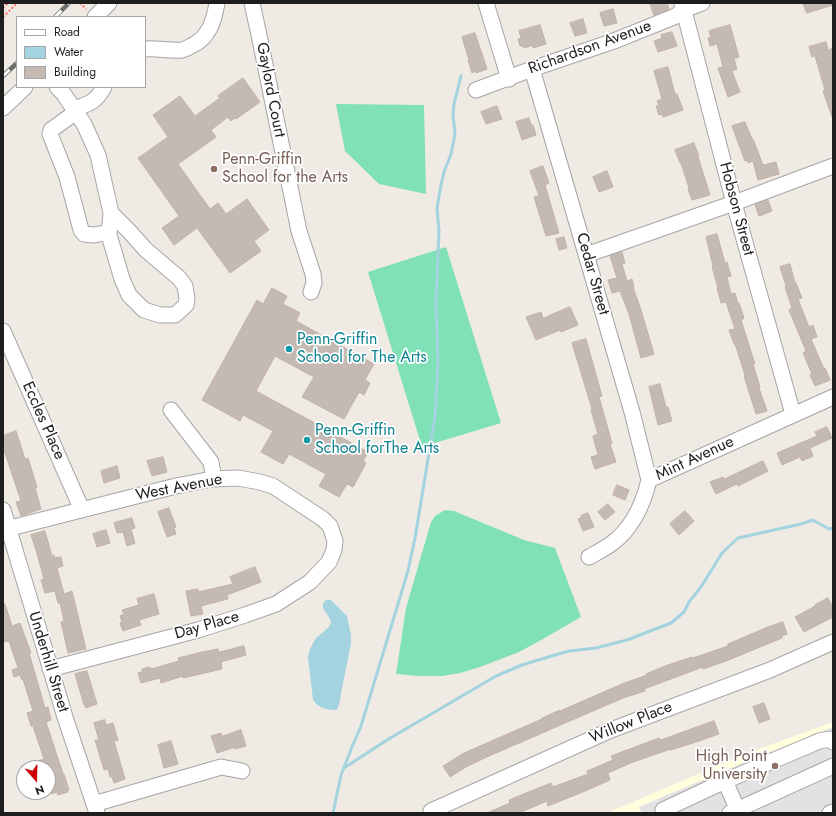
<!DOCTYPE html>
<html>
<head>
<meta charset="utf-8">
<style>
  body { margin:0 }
  #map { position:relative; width:836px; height:816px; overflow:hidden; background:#efebe4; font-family:Jost,sans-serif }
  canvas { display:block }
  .frame { position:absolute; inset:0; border:4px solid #1e1e1e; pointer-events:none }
  .legend { position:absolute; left:16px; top:16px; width:130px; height:72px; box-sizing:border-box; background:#fff; border:1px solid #a5a5a5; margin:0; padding:5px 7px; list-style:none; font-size:12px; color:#1e1e1e }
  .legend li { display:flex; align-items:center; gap:8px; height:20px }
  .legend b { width:20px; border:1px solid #a5a5a5 }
  .north { position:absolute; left:16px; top:760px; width:40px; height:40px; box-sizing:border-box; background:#fff; border:1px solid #a5a5a5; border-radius:50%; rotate:160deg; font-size:11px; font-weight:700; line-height:16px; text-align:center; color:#1e1e1e }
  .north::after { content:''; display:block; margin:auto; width:14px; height:18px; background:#cc0007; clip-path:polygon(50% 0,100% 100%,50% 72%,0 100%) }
</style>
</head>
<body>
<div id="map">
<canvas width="836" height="816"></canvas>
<div class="frame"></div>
<ul class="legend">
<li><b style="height:5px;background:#fff"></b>Road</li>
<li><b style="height:11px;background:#a3d3de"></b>Water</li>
<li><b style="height:11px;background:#c4bab3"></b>Building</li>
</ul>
<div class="north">N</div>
</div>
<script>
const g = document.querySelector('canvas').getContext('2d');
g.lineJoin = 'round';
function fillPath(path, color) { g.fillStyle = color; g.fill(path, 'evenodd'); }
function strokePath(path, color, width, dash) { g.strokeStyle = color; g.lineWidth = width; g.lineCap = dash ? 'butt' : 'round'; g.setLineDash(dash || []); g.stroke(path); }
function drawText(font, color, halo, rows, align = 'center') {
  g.font = font + ' Jost,sans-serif'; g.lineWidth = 3.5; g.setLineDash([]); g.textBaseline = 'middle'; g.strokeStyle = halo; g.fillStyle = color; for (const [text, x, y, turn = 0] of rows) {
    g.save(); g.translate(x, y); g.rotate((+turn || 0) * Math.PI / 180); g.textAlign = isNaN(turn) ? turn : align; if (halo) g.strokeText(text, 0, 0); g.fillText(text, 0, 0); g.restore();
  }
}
const education = new Path2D(`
  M833,722V813H607L745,754Z`);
const pitch = new Path2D(`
  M336,104L424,105L426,194L379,184L345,151Z
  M446,247L501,423L422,447L368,272Z
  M445,510L454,511L524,540L555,548L581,617L543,639L519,652L480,667L460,673L442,676H419L396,674L406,608L431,522L435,516Z`);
const parking = new Path2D(`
  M833,727V813H642L639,807L752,759Z`);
const water = new Path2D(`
  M326,600H331L347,616L351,635V644L343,683L340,700L338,708L336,710C326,710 319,708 313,700L308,657L310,649L316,638L328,628L331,623L330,619L323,608V603Z`);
const stream = new Path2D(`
  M344,768L387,740L496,676L522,665L545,658L569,651L596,648L627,640L671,623L684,612L689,602L701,587L722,553L738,538L801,524L813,520L829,529L833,528
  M333,813L341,775L352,747L361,726L408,571L415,538L430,447L435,416L438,363L436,301L439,231L437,208L441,185L444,172L451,154L455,134L453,115L454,104L461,76`);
const building = new Path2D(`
  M650,3H667L669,9L654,15Z
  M803,3H832L833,5L807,13Z
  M613,9L617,23L604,26L600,13Z
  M583,19L587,33L575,36L570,23Z
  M540,25L546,44L533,48V45L524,48L523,46H520L518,39L521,38L519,31Z
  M730,25L739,57L734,59L737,69L732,71L740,92L728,97L718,68L723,67L717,44L710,46L708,38L711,37L709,31Z
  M672,32L677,46L658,52L654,41L662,38L661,35Z
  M475,33L487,69L476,73L475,71L472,73L468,60H469L462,37Z
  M826,42L828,50L833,48V116L832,117L823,91L825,90L815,56L812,57L809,47Z
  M668,67L675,94H677L683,110L663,117L662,114L659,115L656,106L659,105L657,101L662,99L654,71Z
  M243,78L260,102L236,119L235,118L231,121L228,117L211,130L216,137L178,164L210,209L218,203L226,214L247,199L269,230L254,241L261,251L230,273L197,228L174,245L162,228L179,216L138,158L168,137L153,115L180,96L195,116L220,98L218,96Z
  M497,106L502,119L486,124L481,112Z
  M529,118L531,125H533L536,135L522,140L516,122Z
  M745,122L752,139H753L763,165L776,162L779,174L758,180L753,161L748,163L747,160L745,161L732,126Z
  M694,143L699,156L698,157L710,195L692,200L688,189L689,188L681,163H680L675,150Z
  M543,166L549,183L545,185L559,233L546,236L534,197L539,196L530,171Z
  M607,171L613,187L599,192L593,177Z
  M768,200L772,211L759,216L755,205Z
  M717,234L725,263L727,262L731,276L727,277L731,294L735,293L738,304L739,303L744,318L741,320L755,364H753L760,387L759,388L767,411L756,414L744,376L745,375L735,344H734L729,330L735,329L726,302L721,303L717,288H718L712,267L713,266L706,237Z
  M564,237L567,248L559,250L556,239Z
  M622,252L625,263L622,264L627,281L632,279L634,287H633L641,310L654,354L641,358L629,314L620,291L612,293L608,280L617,278L610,256Z
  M790,264L795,283H796L802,298L798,299L809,327L813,325L817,337L811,339L824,369L825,368L830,380L815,386L810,375L812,374L803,353L806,351L789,310L792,308L785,287L786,286L780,267Z
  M272,288L287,296L283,304L300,313L296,321L374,364L365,380L370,383L364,395L359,392L344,419L302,397L314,377L275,356L256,391L368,452L363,461L366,463L353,487L347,484L339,497L319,486L326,474L289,454L283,464L261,452L273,431L243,415L240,421L202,400L257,300L263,304Z
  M570,307L578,325L561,332L560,330L536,340L526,317L541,312L543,318Z
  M586,339L602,396L599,397L612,443L610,444L616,462L595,469L591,457L598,455L593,436L598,434L591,410L592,409L572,343Z
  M660,384L666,407H668L672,421L658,425L649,387Z
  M827,427L832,438L810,448L813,456L802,461L800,457L782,465L777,453L817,436L815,432Z
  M16,431L25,459L28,458L37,487L35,488L41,509L21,516L16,502L21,501L4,450H3V436Z
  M163,457L167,472L152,476L147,461Z
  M763,461L768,471L738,486L737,484L716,494L710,482L723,477L724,479Z
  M117,466L120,478L104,483L101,471Z
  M617,485L629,490L625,500L613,495Z
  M608,504L615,512L605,520L598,512Z
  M169,508L176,527L174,528L176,534L167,537L158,512Z
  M685,511L694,521L679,535L670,524Z
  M588,513L594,527L583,531L578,519L582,517L581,516Z
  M132,518L135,528L131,529L135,543L127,546L123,532L117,533L114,523Z
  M106,530L110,543L97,547L93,534Z
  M45,531L52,556L54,555L55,558L61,557L63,566L57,568L64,594L72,591L86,649L68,653L61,622L64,621L60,603H58L55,591L45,593L41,580L44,579L36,550L31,535Z
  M255,567L261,582L227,595L228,599L201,606L203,614L191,616L186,591L198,589V592L233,584L230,577Z
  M154,594L159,614L139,620L141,625L123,631L120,623L122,622L120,616L124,614L122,610L139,605L137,599Z
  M828,598L833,608V617L804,632L795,617L815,606V605Z
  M3,604H5L12,626L20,623L31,653H29L45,708L48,707L51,720L46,722L63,774H64L69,790L67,791L68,792L58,795L57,792L51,794L50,792L48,793V768H22V766L44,759L33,726H31L27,713L33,711L23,679L22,680L20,675L14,677L12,670L18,668L9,641L5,642L3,634Z
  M783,622L787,634L782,636V638L726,661L703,669V667L644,689L645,691L623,698L489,756L466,767L450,777L443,766L464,753L542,719V718L560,710V711L622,684L647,675L646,674L665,666L692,657L693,658L728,646V644L768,627Z
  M244,646L246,655L221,662L222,669L183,678V676L161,683L160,678L141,683L138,673L142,672V669L150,667L151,669L179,661L178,658L202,652L218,649L219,652Z
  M87,671L97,704L86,708L85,705H84L75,674Z
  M764,703L770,719L759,723L753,707Z
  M105,720L106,725L113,723L118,740L114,741L125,779L114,783L112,777H110L108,769L104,770L95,740H99L94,723Z
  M714,721L719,734L699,741L671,750V749L633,762L608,773L610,780L585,791L548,806L547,801L519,813H487L510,803L509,800L551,783L553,787L588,774L587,771L613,760L611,756L659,738L660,740Z
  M241,730L246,746L235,749V747L217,753L211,736L221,733L222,736Z
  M171,741L178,764L164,768L158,745Z`);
const path = new Path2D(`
  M80,3L86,9
  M3,8L8,3
  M3,17L17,3`);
const minor = new Path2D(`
  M252,3L259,35L299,231L313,274L314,283L311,292
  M486,3L509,79
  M682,3L734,203L793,414
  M95,17L109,3
  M145,49C157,48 170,51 182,50C186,49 188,48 191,46C209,38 214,21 217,3
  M532,69L632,412L649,480
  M57,87L63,93L84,124L98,155L111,213L109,235L122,279L129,295L144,310L160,315H175L186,305L187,299L185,286L179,278L146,250L129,231L111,213
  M476,90L532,69L614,41L676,16L683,10L702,3
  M3,108L25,87
  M74,109C89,104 96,102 104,87
  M76,112L51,130L50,134L67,177L81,230L84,234L94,235L109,232
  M586,255L734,203L833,166
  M3,331L82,510
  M171,410L211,462L214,479
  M3,510L65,717L97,813
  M3,531L14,527L176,486L212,479L238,478L260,482L273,486L323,519L330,526L335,541L334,550L329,562L310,582L276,604L245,615L198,630L50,669
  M589,557C596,553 604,549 611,544C632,529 643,505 649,480L833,397
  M94,804L221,767L242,771
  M663,810L725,781
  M431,811L611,730L770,670L833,642
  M730,813L833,766
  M739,813L725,781L810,745L819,741L830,739L833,742
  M830,813L833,812`);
const rail = new Path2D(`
  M55,17L69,3
  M3,76L17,63`);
const markers = [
  [214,169,4,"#8d6e63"],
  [289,349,4,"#0f9aa8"],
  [307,440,4,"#0f9aa8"],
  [775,766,4,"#8d6e63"]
];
const streetNames = [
  ["Richardson Avenue",590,48,-20],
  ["Gaylord Court",270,90,79],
  ["Hobson Street",736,209,75],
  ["Cedar Street",592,274,74],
  ["Eccles Place",43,421,66],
  ["Mint Avenue",695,459,-25],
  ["West Avenue",179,488,-11],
  ["Day Place",207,626,-16],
  ["Underhill Street",48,662,73],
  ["Willow Place",631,723,-22]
];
const educationNames = [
  ["Penn-Griffin",222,160],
  ["School for the Arts",222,178],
  ["High Point",767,757,"right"],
  ["University",767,775,"right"]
];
const cultureNames = [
  ["Penn-Griffin",297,340],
  ["School for The Arts",297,358],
  ["Penn-Griffin",315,431],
  ["School forThe Arts",315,449]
];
fillPath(education, '#fffedd');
fillPath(pitch, '#80e0b8');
fillPath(parking, '#e2e2e2');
fillPath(water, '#a3d3de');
strokePath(stream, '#a3d3de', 3);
fillPath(building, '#c4bab3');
strokePath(building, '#c1b1a6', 1);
strokePath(minor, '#a5a5a5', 17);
strokePath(path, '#fd7268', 2, [2, 2]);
strokePath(minor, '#fff', 15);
strokePath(rail, '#6c6c6c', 4.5);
strokePath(rail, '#fff', 3, [9]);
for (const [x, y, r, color] of markers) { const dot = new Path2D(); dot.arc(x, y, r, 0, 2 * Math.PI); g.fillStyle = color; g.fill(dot); strokePath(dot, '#fff', 1.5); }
drawText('16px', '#1e1e1e', '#fff', streetNames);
drawText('16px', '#785e54', '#fff', educationNames, 'left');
drawText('16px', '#0d838f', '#fff', cultureNames, 'left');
</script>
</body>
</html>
